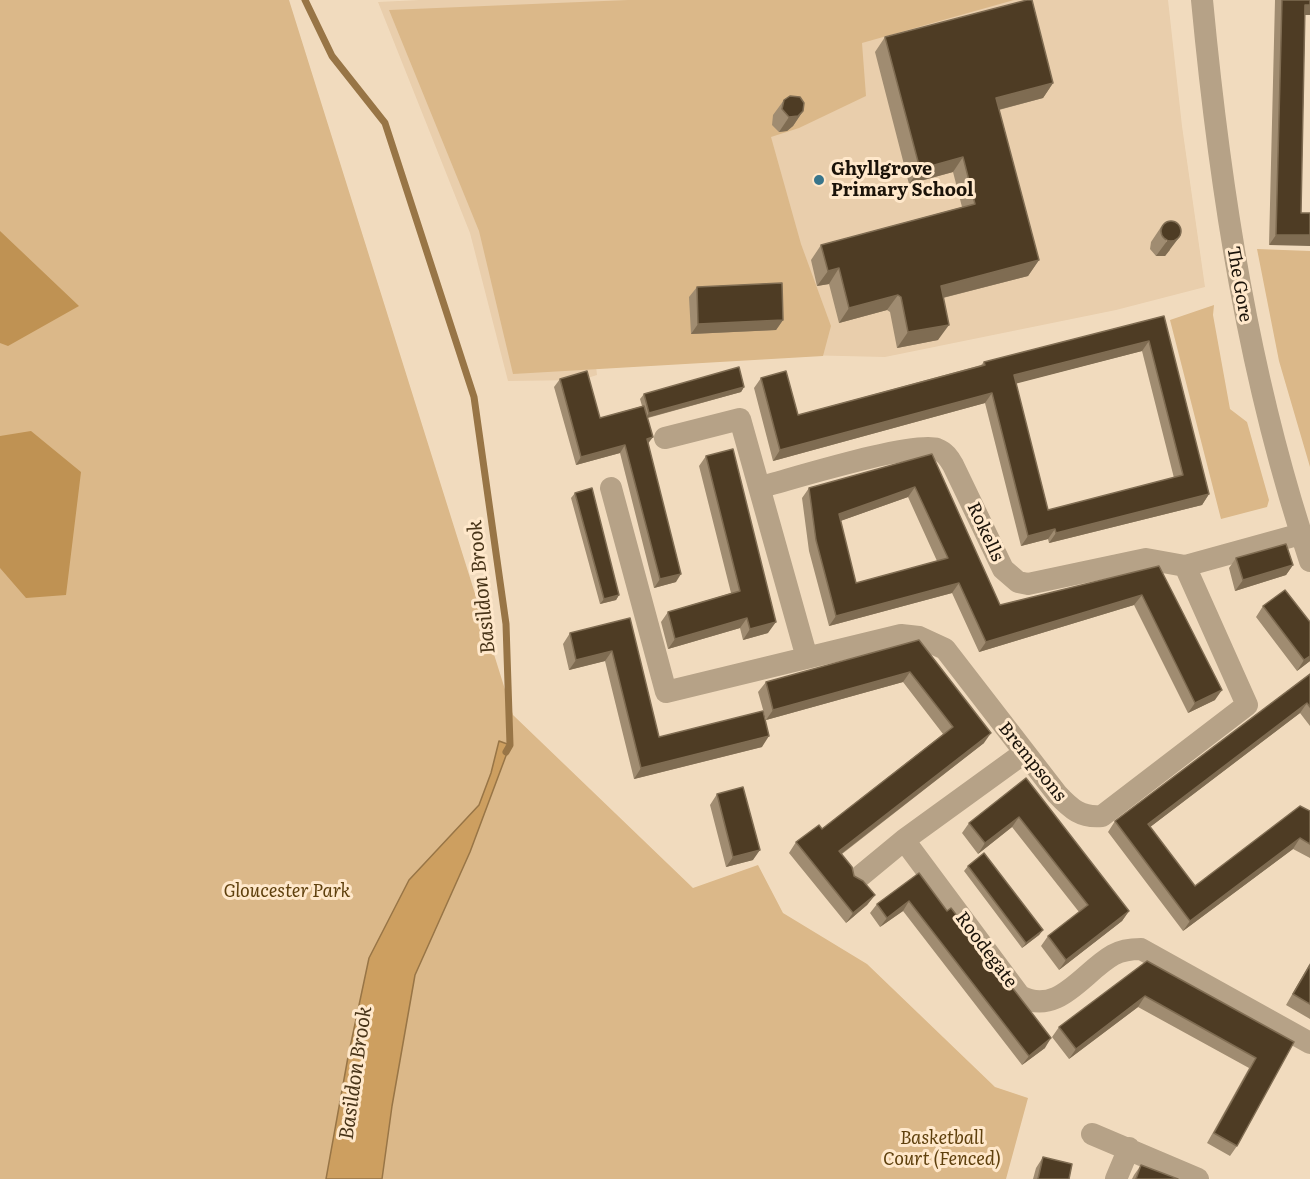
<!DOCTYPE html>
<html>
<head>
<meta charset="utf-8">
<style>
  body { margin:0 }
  canvas { display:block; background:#f1dbbe }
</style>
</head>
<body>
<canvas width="1310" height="1179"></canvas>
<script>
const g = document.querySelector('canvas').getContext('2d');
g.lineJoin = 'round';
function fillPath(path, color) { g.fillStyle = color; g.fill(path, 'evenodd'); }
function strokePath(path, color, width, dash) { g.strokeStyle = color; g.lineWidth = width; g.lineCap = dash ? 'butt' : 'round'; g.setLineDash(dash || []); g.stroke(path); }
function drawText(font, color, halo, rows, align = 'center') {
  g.font = font + ' Literata,serif'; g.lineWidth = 6; g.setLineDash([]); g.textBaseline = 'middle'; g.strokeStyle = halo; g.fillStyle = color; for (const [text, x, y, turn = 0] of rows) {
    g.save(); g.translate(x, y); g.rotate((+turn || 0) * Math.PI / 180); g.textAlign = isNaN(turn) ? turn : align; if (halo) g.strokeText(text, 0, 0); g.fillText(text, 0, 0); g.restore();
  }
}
const built = new Path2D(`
  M420,0H1168L1182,126L1205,287L1116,310L885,357L801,355L589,306L597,375L581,380L508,381L470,233L378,2Z`);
const green = new Path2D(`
  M0,0H289L513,715L693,888L758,865L783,913L867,964L995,1087L1028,1098L1006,1179H0Z
  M628,0H1014L862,43L866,96L799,128L771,137L801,244L831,326L823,356L513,374L479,231L389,10Z
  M1257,249L1310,251V467L1279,361Z
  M1214,305L1213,315L1230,409L1247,422L1269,500L1267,507L1221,519L1170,320Z`);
const forest = new Path2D(`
  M0,231L79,306L8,346L0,343Z
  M31,431L81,472L66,595L26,598L0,568V436Z`);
const water = new Path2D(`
  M499,741L510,745L470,852L415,975L392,1106L382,1179H326L348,1057L369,958L409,880L479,805L491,773Z`);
const stream = new Path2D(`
  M305,0L332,56L385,123L474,397L506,624L510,745L506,752`);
const minor = new Path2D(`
  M1202,0C1220,191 1249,379 1310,561
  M665,438L740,419L807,658
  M761,487C792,479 913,441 937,449C945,452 949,458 953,465L1003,569L1018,582L1028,584L1146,559L1185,566L1301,534
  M611,488L666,692L901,635L919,637L945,649L1057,794C1071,809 1081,818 1102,816L1247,705L1185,566
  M904,840L1020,996C1058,1017 1083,972 1113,955C1122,950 1132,949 1141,949L1310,1043
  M858,878L904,840L1024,753
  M1092,1134L1198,1179
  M1116,1179L1129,1148`);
const wall = new Path2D(`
  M1275,0H1310V15H1305L1301,213L1269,245Z
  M885,37L1053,83L1043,98L999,110L1039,260L1028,276L943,298L938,340L897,348L890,312L887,310L839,323L829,284L817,286L811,260L821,245L962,207L953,172L909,184L875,52Z
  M784,100L803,111L793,126L787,131L779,132L772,125L773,115Z
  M1161,227L1170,250L1165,256H1156L1150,249L1151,242Z
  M697,287L783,320L776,330L691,334L689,297Z
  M1164,316L1209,494L1202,505L1049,543L1048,539L1021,546L985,403L773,461L754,388L761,378L798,415L981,365L984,362ZM1142,351L1174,478L1048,510L1016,383Z
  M560,379L600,418L642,406L640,399L644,394L744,387L741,392L648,418V444L676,582L654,588L620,453L576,465L554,387Z
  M932,454L1000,605L1159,566L1215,700L1188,713L1134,605L979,652L952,593L829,626L809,551L802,498L809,488ZM908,497L937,561L856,583L840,521Z
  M706,456L768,633L743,640L740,628L668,649L661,622L668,612L731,593L699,466Z
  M575,493L619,595L616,600L600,604L571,498Z
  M1236,558L1293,565L1286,575L1235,591L1229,568Z
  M1263,606L1310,661L1297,671L1256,617Z
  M630,618L659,737L762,747L634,779L605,661L569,670L563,644L570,633Z
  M919,640L984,743L842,854L854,876L875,895L867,905L846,923L789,853L796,842L822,829L943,734L903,682L766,720L758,692L766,682Z
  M1310,674V726L1300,713L1150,827L1195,886L1310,811V858L1293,849L1183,931L1108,832L1115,821Z
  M1026,778L1129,911L1122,921L1059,970L1041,946L1048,936L1079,912L1012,827L978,854L962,833L969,823Z
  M717,794L753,860L726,867L710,805Z
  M968,866L1043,930L1039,935L1022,948L964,871Z
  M919,873L1045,1048L1022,1065L903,911L880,927L870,913L877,904Z
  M1147,961L1294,1042L1237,1146L1230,1156L1207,1143L1249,1068L1138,1007L1069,1059L1052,1037L1059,1027Z
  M1310,963V1019L1286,1005Z
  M1043,1157L1069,1179H1033L1036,1168Z
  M1141,1165L1178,1179H1132L1134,1175Z`);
const shadedWall = new Path2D(`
  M1305,5H1310V15H1298Z
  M1053,83L1043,98L986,113L996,98Z
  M803,111L793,126L787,131L779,132L789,117Z
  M963,157L953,172L909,184L920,169Z
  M1181,235L1165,256H1156L1167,241Z
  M1276,235H1310V246L1269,245Z
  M1039,260L1028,276L930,301L941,286Z
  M839,268L829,284L817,286L828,271Z
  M898,295L887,310L839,323L849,308Z
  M783,320L776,330L691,334L698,324Z
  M949,325L938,340L897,348L908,332Z
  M1149,341L1142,351L1007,386L1014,375Z
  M744,387L741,392L646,418L649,413Z
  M992,393L985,403L773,461L780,450Z
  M653,437L647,445V439Z
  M625,445L620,453L576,465L581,457Z
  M915,487L908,497L832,524L839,514Z
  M1209,494L1202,505L1049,543L1056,533Z
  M1055,529L1048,539L1021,546L1028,536Z
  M1293,565L1286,575L1235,591L1243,580Z
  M681,574L676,582L654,588L660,579Z
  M959,583L952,593L829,626L836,616Z
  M619,595L616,600L600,604L604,599Z
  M1142,595L1134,605L979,652L986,642Z
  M747,618L740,628L668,649L675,639Z
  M776,622L768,633L743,640L750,629Z
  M612,651L605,661L569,670L576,660Z
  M1310,656V661L1297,671L1304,660Z
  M910,672L903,682L766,720L773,710Z
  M1222,690L1215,700L1188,713L1195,703Z
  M1307,703L1300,713L1141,834L1148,824Z
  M991,733L984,743L832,861L839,851Z
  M769,736L762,747L634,779L641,768Z
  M1019,817L1012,827L978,854L985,843Z
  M1300,838L1293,849L1183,931L1190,921Z
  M760,850L753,860L726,867L733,857Z
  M875,895L867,905L846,923L853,913Z
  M909,901L903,911L880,927L887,918Z
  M1129,911L1122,921L1059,970L1066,960Z
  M1043,930L1039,935L1022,948L1026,943Z
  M1145,996L1138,1007L1069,1059L1076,1049Z
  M1051,1038L1045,1048L1022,1065L1029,1056Z`);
const building = new Path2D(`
  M1027,0H1032L1053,83L996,98L1039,260L941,286L949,325L908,332L901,297L898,295L849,308L839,268L828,271L821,245L975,204L963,157L920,169L885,37Z
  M1282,0H1310V5H1305L1301,213H1310V235H1276Z
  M790,96L800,97L804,103L803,111L798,116L789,117L782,109L784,100Z
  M1161 231a10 10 0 1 1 20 0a10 10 0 1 1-20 0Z
  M782,283L783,320L698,324L697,287Z
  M1164,316L1209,494L1056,533L1055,529L1028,536L992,393L780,450L761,378L786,371L798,415L985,365L984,362ZM1149,341L1183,475L1048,510L1014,375Z
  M739,367L744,387L649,413L644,394Z
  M587,371L600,418L644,406L653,437L647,439L681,574L660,579L625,445L581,457L560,379Z
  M733,449L776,622L750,629L747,618L675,639L668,612L740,591L706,456Z
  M932,454L1000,605L1159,566L1222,690L1195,703L1142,595L986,642L959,583L836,616L816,540L809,488ZM915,487L948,558L856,583L839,514Z
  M592,488L619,595L604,599L575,493Z
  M1286,544L1293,565L1243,580L1236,558Z
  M1285,590L1310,622V656L1304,660L1263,606Z
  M630,618L659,737L763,711L769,736L641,768L612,651L576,660L570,633Z
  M919,640L991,733L839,851L852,867L854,876L863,881L875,895L853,913L796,842L819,825L822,829L953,727L910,672L773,710L766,682Z
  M1310,674V707L1307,703L1148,824L1195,886L1300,806L1310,811V844L1300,838L1190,921L1115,821Z
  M1026,778L1129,911L1066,960L1048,936L1088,905L1019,817L985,843L969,823Z
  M743,787L760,850L733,857L717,794Z
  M984,853L1043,930L1026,943L968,866Z
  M919,873L947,911L951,908L1051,1038L1029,1056L909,901L887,918L877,904Z
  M1147,961L1294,1042L1237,1146L1214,1133L1256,1058L1145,996L1076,1049L1059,1027Z
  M1310,965V1004L1293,994Z
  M1043,1157L1072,1164L1069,1179H1038Z
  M1141,1165L1178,1179H1136Z`);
const markers = [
  [819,180,6,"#38758b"]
];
const poiNames = [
  ["Ghyllgrove",831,170],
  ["Primary School",831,191]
];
const streetNames = [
  ["The Gore",1239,284,80],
  ["Rokells",985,532,65],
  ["Brempsons",1032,762,51],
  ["Roodegate",986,950,53]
];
const parkNames = [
  ["Gloucester Park",287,892],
  ["Basketball",942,1139],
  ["Court (Fenced)",942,1160]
];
const waterNames = [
  ["Basildon Brook",482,587,-96],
  ["Basildon Brook",356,1073,-82]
];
fillPath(built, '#e9ceac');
fillPath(green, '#dbb889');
fillPath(forest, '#bf9253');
fillPath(water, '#cd9f60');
strokePath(water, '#987546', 1.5);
strokePath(stream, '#987546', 7);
strokePath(minor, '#b6a287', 22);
fillPath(wall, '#a08c71');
fillPath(shadedWall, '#7f6c52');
fillPath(building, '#4e3c24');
strokePath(building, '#7f6c52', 1.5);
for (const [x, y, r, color] of markers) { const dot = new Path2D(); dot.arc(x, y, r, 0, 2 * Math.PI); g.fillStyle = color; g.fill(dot); strokePath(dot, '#ffe8cb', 2); }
drawText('bold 18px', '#1b1309', '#ffe8cb', poiNames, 'left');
drawText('18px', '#1b1309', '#ffe8cb', streetNames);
drawText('italic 18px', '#5f400d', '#ffe8cb', parkNames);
drawText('italic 20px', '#483418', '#ffe8cb', waterNames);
</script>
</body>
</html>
